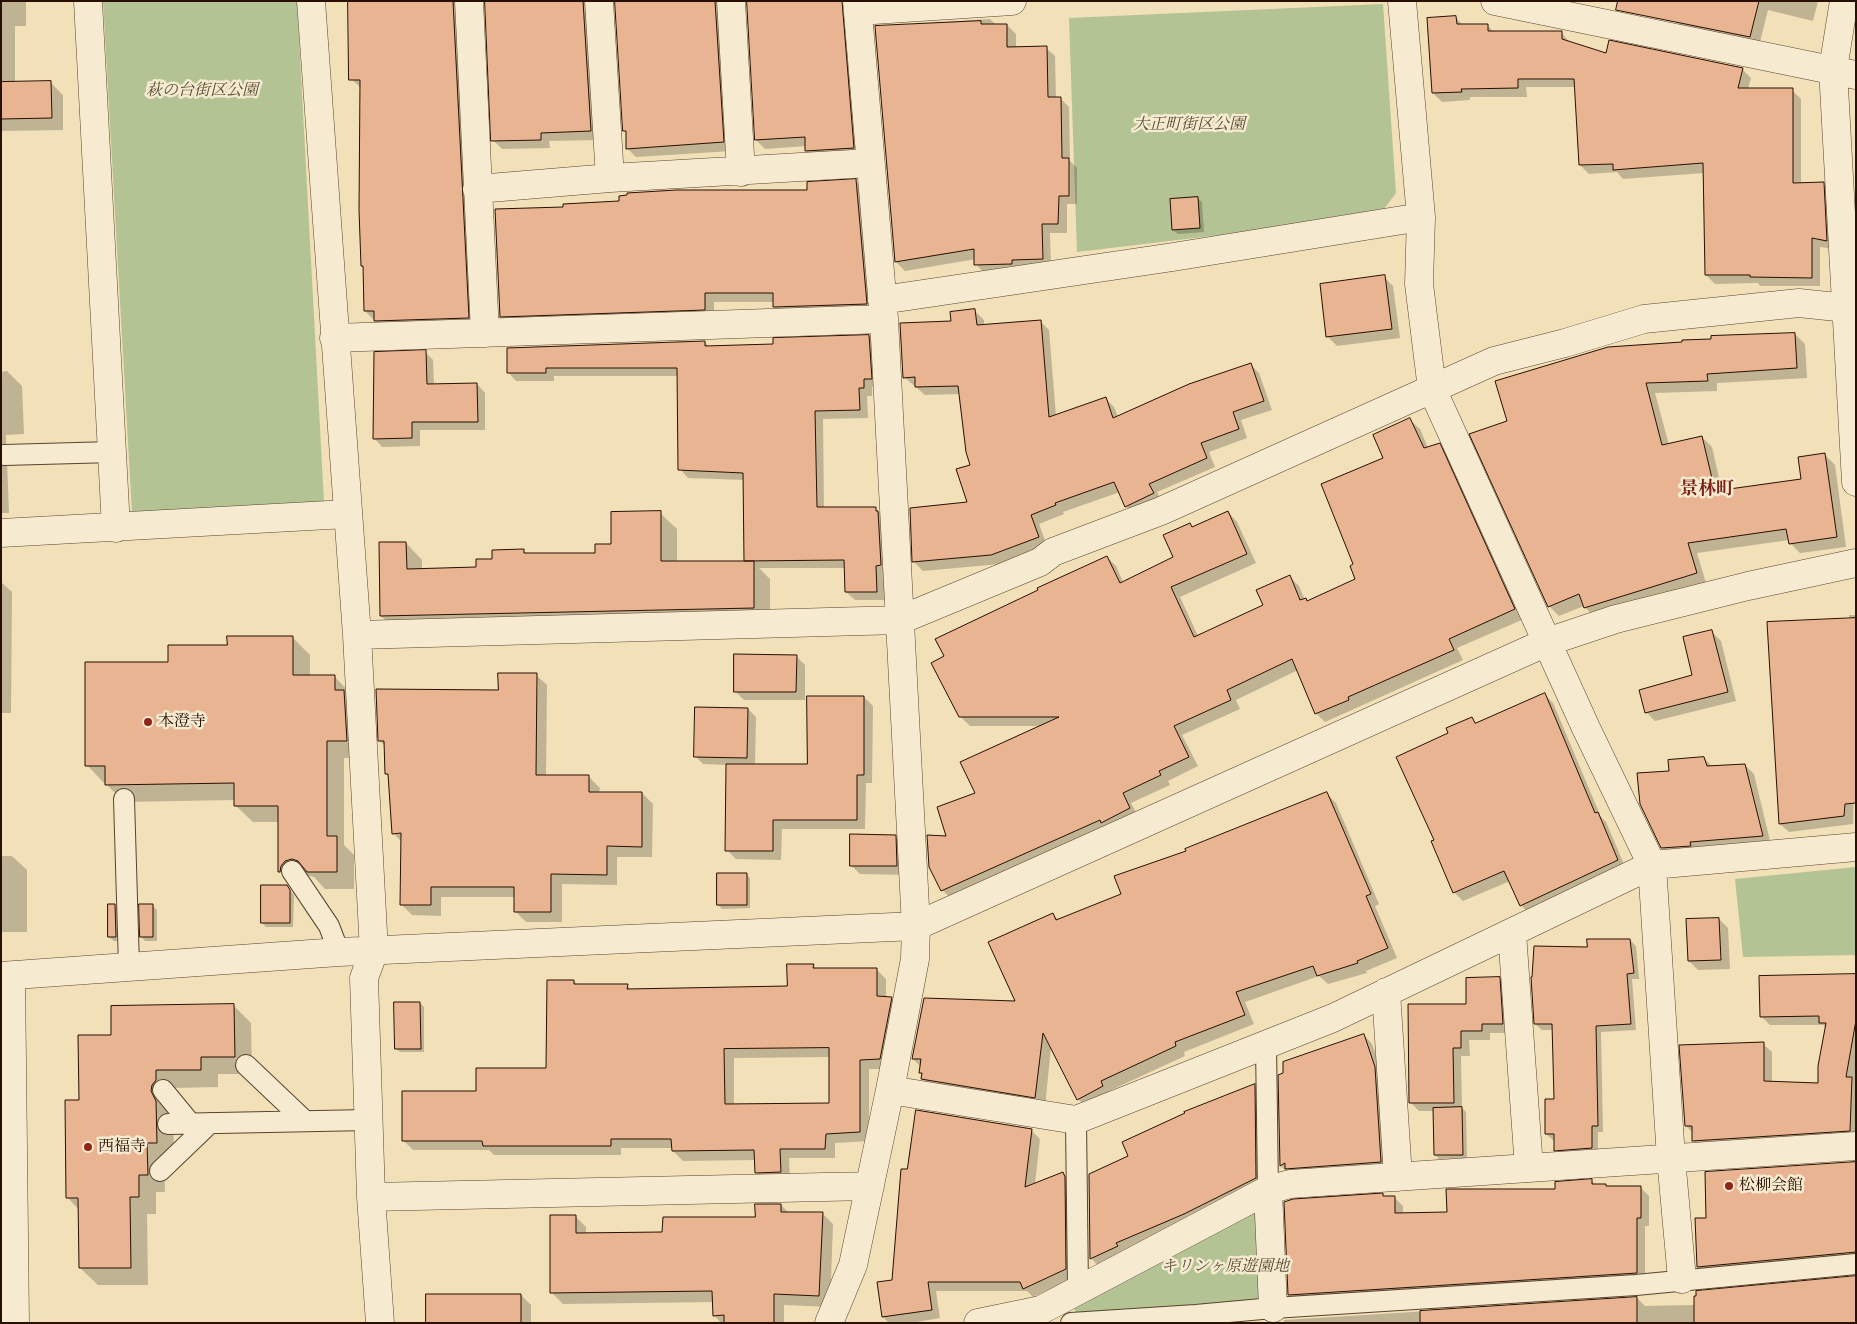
<!DOCTYPE html>
<html>
<head>
<meta charset="utf-8">
<style>
  body { margin:0 }
  #map { position:relative; width:1857px; height:1324px; overflow:hidden; background:#f1e0b8; font-family:"EB Garamond",serif }
  canvas { display:block }
  .frame { position:absolute; inset:0; border:2px solid #280f00; pointer-events:none }
</style>
</head>
<body>
<div id="map">
<canvas width="1857" height="1324"></canvas>
<div class="frame"></div>
</div>
<script>
const g = document.querySelector('canvas').getContext('2d');
g.lineJoin = 'round';
function fillPath(path, color) { g.fillStyle = color; g.fill(path, 'evenodd'); }
function strokePath(path, color, width, dash) { g.strokeStyle = color; g.lineWidth = width; g.lineCap = dash ? 'butt' : 'round'; g.setLineDash(dash || []); g.stroke(path); }
function drawText(font, color, halo, rows, align = 'center') {
  g.font = font + ' "EB Garamond","Noto Serif JP",serif'; g.lineWidth = 5; g.setLineDash([]); g.textBaseline = 'middle'; g.strokeStyle = halo; g.fillStyle = color; for (const [text, x, y, turn = 0] of rows) {
    g.save(); g.translate(x, y); g.rotate((+turn || 0) * Math.PI / 180); g.textAlign = isNaN(turn) ? turn : align; if (halo) g.strokeText(text, 0, 0); g.fillText(text, 0, 0); g.restore();
  }
}
const green = new Path2D(`
  M103,1H297L324,502L132,513Z
  M1383,4L1396,193L1379,216L1077,252L1069,18Z
  M1856,867V955L1743,957L1735,879Z
  M1262,1205L1264,1300L1077,1315L1073,1306Z`);
const shadow = new Path2D(`
  M1,1H26V26H15V83L50,82L63,95V130L1,131Z
  M349,1H465L477,326L384,330L365,311L364,267L362,265L361,88L351,79Z
  M486,1H596L600,140L549,141L550,148L502,149L493,140Z
  M616,1H728L732,151L636,157L627,148V133L624,130Z
  M748,1H853L862,157L816,160L806,151V146L765,149L756,140Z
  M1621,1H1818L1813,21L1768,10L1759,46L1685,31L1676,21Z
  M1456,18L1464,26H1488L1494,32H1561L1570,43L1607,54L1742,69L1751,78L1748,89L1792,90L1801,99V184H1823L1832,193L1835,249L1820,247V286H1760L1758,283L1715,284L1706,275L1704,173L1623,179L1617,172L1589,174L1580,165L1576,87H1526L1527,97H1470V100L1442,102L1433,93Z
  M990,19L996,25H1007L1016,34V48H1046L1055,56L1056,98H1060L1069,107L1070,161L1077,168V204H1067V233H1050L1051,267L984,273L976,264V259L905,271L896,262L876,27Z
  M856,181L865,190L875,312L783,316L774,307V302H714V318L510,325L501,316L564,208L620,202L628,197L808,191Z
  M1197,198L1202,202L1204,232L1178,234L1173,230Z
  M1384,277L1393,286L1400,338L1337,346L1328,337Z
  M975,311L984,320V326L1040,321L1049,330L1056,416L1105,398L1114,407L1118,417L1250,364L1259,373L1272,410L1241,420L1247,438L1209,452L1215,467L1157,492L1162,502L1135,515L1126,506L1120,492L1063,512L1064,514L1039,524L1047,546L1000,564L923,571L914,562L968,503L972,466L960,394L925,395L904,377L952,322Z
  M1795,334L1805,344L1807,378L1717,383V391L1655,393L1669,445L1702,437L1712,447L1722,491L1802,480L1825,455L1835,465L1846,547L1800,553L1790,543L1789,540L1697,553L1706,583L1595,618L1584,606L1559,616L1549,606L1471,434Z
  M869,336L877,345L879,387H872V396H867L868,418L823,419L824,509H876L884,517L885,600H855L846,592V568H759L770,579V624L398,632L381,616L406,543L422,560V570L477,569L494,560L524,551L528,554H596L660,513L677,529V562H748L746,560L745,480L688,478L680,469L678,376H554V381H516L508,372L705,342L709,347L774,346Z
  M425,352L433,360L434,385L477,384L485,393V430H420V446L382,447L374,438Z
  M7,371L22,386L24,434L6,435L9,513H1V372Z
  M1410,420L1420,429L1428,448L1439,445L1449,454L1524,619L1457,648L1463,660L1325,722L1316,713L1298,670L1236,700L1240,709L1182,735L1198,766L1168,781L1170,785L1131,803L1139,818L952,899L942,890L948,837L976,794L1042,726H970L960,716L1107,557L1116,566L1123,582L1175,558L1190,525L1193,527L1228,512L1237,522L1256,563L1180,597L1198,636L1265,606L1290,577L1299,586L1305,600L1308,602L1357,580L1355,565L1385,459Z
  M1,582L12,592L11,713H1Z
  M1849,615H1856V723L1853,824L1789,832L1780,824L1850,620Z
  M1712,632L1721,641L1736,701L1655,721L1646,712L1694,676Z
  M292,637L310,655V676H334L351,694L364,758H344V845L354,855V889H325L314,877L310,876L302,878L297,889L279,871V822H253L235,805V800L124,802L107,785V783H104L87,765L169,663L228,646Z
  M796,656L805,665V700H744L735,691Z
  M536,675L547,685L546,777H589L600,788L599,793H642L653,804L652,857H617V885L562,884V922H526L515,911V897H441V916L412,915L401,904L402,842L393,833L389,777L386,774V747L380,741Z
  M1545,695L1553,703L1601,817L1606,822L1626,869L1529,914L1521,905L1510,881L1463,901L1454,892L1436,841L1450,734L1472,719L1477,724Z
  M864,697L873,706L872,783H866L865,829H782L781,860L736,859L727,850V765L703,764L695,756L748,709L756,717L755,765H808Z
  M1704,758L1713,767L1745,765L1754,774L1771,845L1672,857L1662,848L1670,772Z
  M1326,793L1336,803L1379,904L1375,906L1397,958L1366,971L1367,973L1328,984L1319,976L1245,1002L1254,1024L1184,1052L1185,1056L1109,1091L1112,1096L1088,1109L1078,1099L1051,1047L1045,1107L932,1088L922,1079L921,1067L913,1059L1017,1002L1053,914L1059,920L1122,895L1187,852Z
  M895,836L904,845L906,875L860,874L851,865Z
  M1,856H12L27,870V932H1Z
  M746,874L750,878V908L722,909L718,905Z
  M287,886L294,895L293,927H266L262,923Z
  M115,905L119,910L120,941H114L109,937Z
  M152,905L157,910V941H145L141,936Z
  M1719,919L1728,928L1730,969L1698,970L1689,961Z
  M1630,940L1636,946L1639,979H1632L1636,1030L1601,1032L1603,1132H1598V1154L1561,1156L1555,1150V1140H1553L1546,1134L1555,1100L1553,1030H1542L1535,1024L1589,948Z
  M813,965L816,969H876L886,979V998H891L901,1008L889,1069H869V1141L835,1143V1158H789L790,1182H766L756,1172V1160L683,1161L673,1151V1148H621V1155H494L489,1150H413L403,1140L477,1092L548,1069L574,981L578,985H627L631,990L788,988ZM830,1057V1105H734V1058Z
  M1856,975V1139L1702,1149L1693,1141V1133L1686,1126L1763,1044L1772,1052V1082L1819,1084L1826,1028L1823,1025H1770L1761,1016Z
  M1499,979L1508,988L1511,1033H1490V1040H1469L1470,1056H1461L1462,1108L1466,1112L1467,1158L1439,1159L1435,1155L1434,1111H1419L1410,1102L1467,1005Z
  M420,1003L424,1007V1052H400L396,1048Z
  M234,1006L251,1023L252,1074H218V1087L173,1088L174,1161H164L165,1192H156V1214H147L148,1285H98L80,1268L79,1210L68,1198L81,1101L112,1036Z
  M1364,1035L1372,1044L1384,1077L1390,1171L1289,1174L1281,1166L1280,1075Z
  M1254,1085L1263,1094L1264,1186L1099,1267L1091,1258L1130,1157Z
  M1031,1130L1040,1139L1035,1184L1062,1173L1071,1182L1074,1278L1033,1297L1027,1291H936L940,1318L911,1323H889L883,1317L893,1281L908,1171Z
  M1856,1162V1261L1706,1275L1698,1267L1707,1219L1706,1173Z
  M1592,1181L1596,1186L1607,1188H1641L1649,1196V1226H1645V1281L1298,1303L1289,1295L1383,1195L1385,1198L1394,1197L1403,1206V1214L1448,1213Z
  M781,1205L789,1213H822L833,1224L830,1307L784,1305V1323H721L714,1315V1302L563,1304L552,1293L575,1216L586,1227V1234L663,1233L757,1218Z
  M521,1295L531,1305V1323H427Z
  M1637,1298L1645,1306L1695,1305L1856,1323H1284V1320Z`);
const building = new Path2D(`
  M348,1H453L469,318L374,321V311H364L363,266H361L359,210L360,80H349Z
  M485,1H583L591,131L541,133V140L491,141Z
  M615,1H715L724,142L626,149V131H623Z
  M747,1H842L854,148L805,151V137L755,140Z
  M1618,1H1759L1750,37L1616,10Z
  M1456,16L1457,24H1488V31H1562V39L1606,53L1609,40L1743,68L1738,88H1793V183L1824,182L1827,241L1812,238V278L1750,277V275H1705L1703,163L1613,170V164L1579,165L1574,79H1518V88L1461,89L1462,92L1432,93L1427,18Z
  M981,21V24H1007V47L1047,46L1048,97H1061L1062,158H1069V196H1059L1058,224H1042L1043,259L1012,260V264L974,265V249L895,262L875,26Z
  M51,81L52,118L1,119V82Z
  M856,179L867,304L773,307V293H705V310L500,317L495,209L563,207V204L619,201V196L627,195V193L676,190H807V182Z
  M1198,197L1200,228L1172,230L1170,199Z
  M1385,275L1392,329L1326,337L1320,284Z
  M975,309L977,325L1041,320L1049,417L1106,397L1113,418L1189,384L1251,363L1264,401L1233,412L1239,429L1201,443L1207,458L1149,484L1154,493L1125,507L1114,482L1055,503L1056,505L1031,515L1039,537L991,555L912,562L910,508L967,502L956,469L970,465L966,452L958,386L915,387V377L903,378L900,323L951,321L950,312Z
  M1795,333L1797,368L1707,374L1708,381L1646,383L1662,445L1702,436L1715,491L1801,479L1798,457L1825,453L1837,537L1789,544L1786,529L1688,543L1697,573L1584,608L1579,594L1548,607L1469,434L1507,421L1495,381L1608,347L1682,342V340L1711,339V336Z
  M869,335L872,379H864V388H859L860,410L815,411L817,507H876V511H878L881,565L876,566L877,592H845L844,560L744,561L743,473L678,470L677,368H546V373H507V348L705,341V346L773,344V338Z
  M426,350L427,384L477,383L478,422H412V438L373,439L374,352Z
  M1410,418L1424,448L1440,443L1515,609L1449,639L1454,650L1348,697L1349,700L1315,714L1292,659L1227,690L1231,700L1174,726L1189,757L1159,771L1161,775L1123,793L1130,808L1101,823L1100,820L941,891L929,867L927,835L946,836L937,807L975,793L960,762L1059,717H959L931,663L944,656L935,639L1038,590L1037,588L1107,556L1120,583L1173,557L1163,535L1190,523L1192,527L1228,511L1247,554L1171,587L1194,637L1263,605L1256,590L1290,575L1300,600L1306,598L1307,601L1355,579L1350,566L1353,564L1321,484L1383,458L1373,435Z
  M661,511V561H754V608L380,616L379,542H406L407,569L476,567V559H492V550L524,549V553H595V544H611V512Z
  M1856,618V803L1845,804L1844,816L1779,824L1767,622Z
  M1712,630L1728,692L1645,713L1639,690L1692,675L1683,637Z
  M227,636H293V675H335V690H344L347,741H327V836H337V872H307L298,861L292,859L285,861L281,866L280,872H278V806H234V783L105,785V766H85V662H168V645H227Z
  M734,654L797,655L796,692H734Z
  M498,673H537L536,775H589V792H642V847L607,846V875L551,874V912H514V887H431V905H400L401,833L392,834L388,774H385L384,741H378L376,689L498,690Z
  M1545,693L1595,813L1598,812L1618,860L1520,906L1504,871L1453,893L1431,841L1434,840L1396,757L1448,733L1446,728L1472,717L1475,723Z
  M807,696H864V775H857V820H773V851H725L726,764H807Z
  M695,707L748,708L747,758L694,757Z
  M1704,757L1707,766L1745,764L1763,836L1690,842L1691,846L1661,848L1640,804L1637,773L1669,771L1668,760Z
  M1327,792L1371,894L1366,896L1388,948L1357,961L1358,963L1317,976L1313,966L1236,992L1245,1015L1175,1042L1176,1046L1101,1081L1103,1086L1077,1100L1043,1033L1035,1098L921,1079L922,1073H919L921,1059H912L924,998L1015,1001L988,942L1053,913L1056,920L1121,894L1114,876L1186,851L1185,849Z
  M850,834L896,835L897,866H850Z
  M717,873H747V905H717Z
  M261,885H287L290,890V923H261Z
  M108,904H115L116,937H108Z
  M139,904H153V937H140Z
  M1719,918L1721,960L1688,961L1686,919Z
  M1587,939H1630L1634,973L1627,974L1631,1024L1596,1026L1598,1126H1592V1148L1554,1151V1134H1545V1099H1554L1552,1024H1534L1531,977H1532L1534,946L1587,947Z
  M787,964H814L813,968H877V996L892,997L880,1059L860,1060V1132L826,1134L825,1149H780L781,1172L755,1173L754,1150L672,1151L671,1139H611V1146H483L482,1141H402V1091H476V1068H546L547,980H574V984H628L627,989L787,986ZM829,1048V1103L725,1104L724,1049Z
  M1856,974V1020L1846,1077H1852L1850,1131L1692,1141V1126H1685L1679,1045L1764,1042V1081L1818,1083V1066L1826,1023H1819V1016L1760,1017L1759,976Z
  M1500,977L1503,1024H1482V1031H1461V1048H1453L1454,1103H1409L1408,1004H1466V978Z
  M394,1002H420L421,1049H395Z
  M234,1004L235,1057H201V1070H156V1080L152,1085L151,1091L156,1101L157,1143H147L148,1175H139V1197H130L131,1268H79L78,1198H66L65,1100H79L78,1035H111V1006Z
  M1364,1034L1375,1067L1381,1162L1285,1169V1163L1280,1166L1278,1075L1283,1073V1062Z
  M1255,1084L1256,1178L1184,1214L1116,1243L1118,1246L1090,1259L1089,1174L1128,1156L1122,1142L1185,1113L1184,1112Z
  M1462,1107L1463,1155H1434L1433,1108Z
  M916,1110L1032,1129L1025,1187L1063,1172L1065,1177L1066,1269L1023,1289L1020,1282H928L932,1310L882,1317L877,1282L892,1280L901,1169H907Z
  M1856,1162V1252L1697,1267L1695,1218H1706L1705,1172Z
  M1592,1179V1184H1606V1186H1641V1218H1637V1273L1288,1295L1284,1202L1293,1199L1383,1193V1196H1395V1213L1447,1212L1446,1189H1555V1182Z
  M755,1204H781V1212H823L819,1296L774,1294V1323H724V1315L713,1316L712,1291L550,1293V1215H576V1233L662,1232L663,1217H755Z
  M1856,1276V1323H1694V1296H1696V1291Z
  M426,1294H521V1323H426Z
  M1637,1297V1323H1420V1311Z`);
const lane = new Path2D(`
  M4,455L113,452
  M124,799L129,966
  M292,871L329,926L339,952
  M1266,1044L1268,1190
  M246,1065L305,1121
  M163,1090L191,1124
  M1076,1120L1078,1290
  M168,1124L368,1120
  M160,1171L210,1123
  M1071,1323L1196,1315L1273,1308L1636,1285L1856,1264`);
const street = new Path2D(`
  M88,1L116,528
  M311,1L357,635L374,951L364,978L371,1197L380,1323
  M469,1L485,333
  M731,1L741,172
  M1402,1L1421,217L1419,284L1432,389L1586,728L1652,865L1671,1158L1682,1279
  M1495,1L1856,75
  M1844,1L1833,69L1856,482
  M858,11L1012,1
  M610,178L870,163
  M477,189L610,178L599,1
  M882,300L1173,257L1421,217
  M334,338L884,319
  M1,533L347,514
  M357,635L900,620L1040,562L1053,552L1161,511L1494,361L1565,343L1644,319L1799,303L1856,309
  M1512,933L1529,1168
  M1,976L339,952L916,926L1547,642L1616,619L1748,586L1856,563
  M11,976L15,1323
  M1386,992L1398,1177
  M890,1090L1076,1120L1333,1018L1652,865L1856,847
  M1268,1190L1273,1308
  M371,1197L870,1186
  M829,1323L853,1265L890,1090L915,959L916,926L884,319L857,1
  M978,1323L1041,1310L1268,1190L1290,1184L1856,1146`);
const markers = [
  [148,722,5,"#8f2418"],
  [88,1147,5,"#8f2418"],
  [1729,1186,5,"#8f2418"]
];
const parkNames = [
  ["萩の台街区公園",202,91],
  ["大正町街区公園",1189,125],
  ["キリンヶ原遊園地",1225,1267]
];
const poiNames = [
  ["本澄寺",158,722],
  ["西福寺",98,1147],
  ["松柳会館",1739,1186]
];
const neighbourhoodNames = [
  ["景林町",1707,489]
];
fillPath(green, '#b4c393');
fillPath(shadow, '#0003');
fillPath(building, '#e8b492');
strokePath(building, '#280f00', 1);
strokePath(lane, '#5a432e', 22);
strokePath(street, '#5a432e', 29);
strokePath(lane, '#f6ebd1', 20);
strokePath(street, '#f6ebd1', 28);
for (const [x, y, r, color] of markers) { const dot = new Path2D(); dot.arc(x, y, r, 0, 2 * Math.PI); g.fillStyle = color; g.fill(dot); strokePath(dot, '#f6ebd1', 2); }
drawText('italic 16px', '#594e33', '#f6ebd1', parkNames);
drawText('16px', '#280f00', '#f6ebd1', poiNames, 'left');
drawText('bold 18px', '#7a1f14', '#f6ebd1', neighbourhoodNames);
</script>
</body>
</html>
